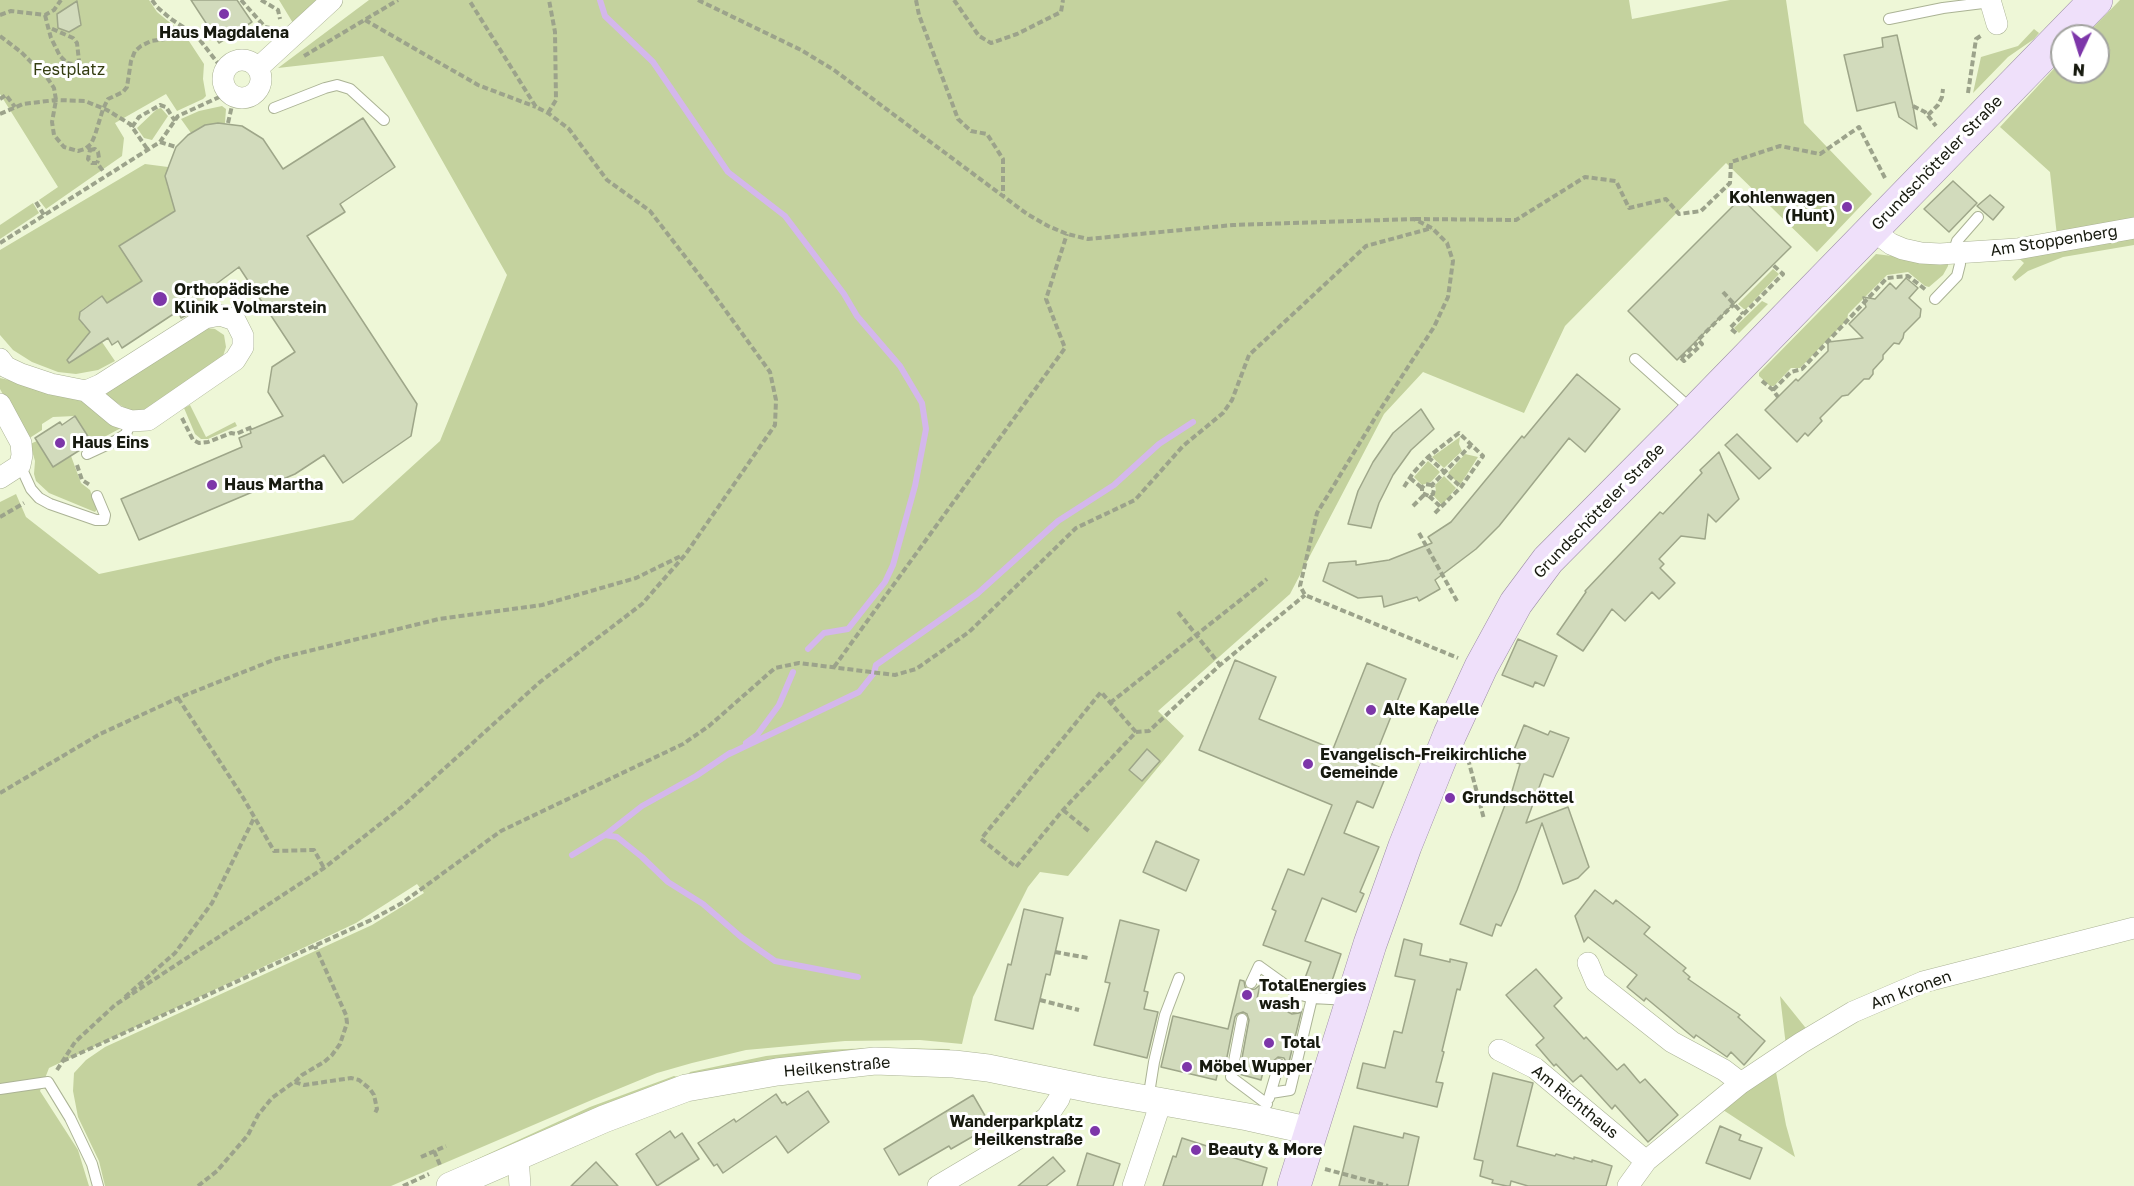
<!DOCTYPE html>
<meta charset="utf-8">
<style>
body{margin:0}
#map{position:relative;width:2134px;height:1186px;overflow:hidden;background:#eef7d7;font-family:"Golos Text",sans-serif}
canvas{display:block}
.north{position:absolute;left:2050px;top:24px;width:60px;height:60px;box-sizing:border-box;background:#fff;border:2px solid #a2a39f;border-radius:50%;rotate:184deg;font-size:16px;font-weight:700;line-height:24px;text-align:center;color:#171a0f}
.north::after{content:'';display:block;margin:auto;width:21px;height:27px;background:#7d36a9;clip-path:polygon(50% 0,100% 100%,50% 72%,0 100%)}
</style>
<div id="map">
<canvas width="2134" height="1186"></canvas>
<div class="north">N</div>
</div>
<script>
const context = document.querySelector('canvas').getContext('2d');
context.lineJoin = 'round';
function paint(path, color) { context.fillStyle = color; context.fill(path, 'evenodd'); }
const toPath = rows => new Path2D(rows.map(r => 'M' + r).join(''));
function stroke(path, color, width, dash) { context.strokeStyle = color; context.lineWidth = width; context.lineCap = dash ? 'butt' : 'round'; context.setLineDash(dash || []); context.stroke(path); }
function drawText(font, color, halo, rows, align = 'center') {
  context.font = font + ' "Golos Text",sans-serif'; context.lineWidth = 6; context.setLineDash([]); context.textBaseline = 'middle'; context.strokeStyle = halo; context.fillStyle = color; for (const [text, x, y, turn = 0] of rows) {
    context.save(); context.translate(x, y); context.rotate((+turn || 0) * Math.PI / 180); context.textAlign = isNaN(turn) ? turn : align; if (halo) context.strokeText(text, 0, 0); context.fillText(text, 0, 0); context.restore();
  }
}
paint(toPath([
 [0,0,149,0,157,12,185,35,204,64,203,79,206,96,203,99,177,111,166,94,115,123,124,138,122,156,46,209,39,200,58,187,0,94],
 [279,0,320,0,293,23],
 [369,0,1629,0,1632,19,1730,0,1786,0,1804,123,1872,194,1817,252,1726,163,1565,326,1524,413,1423,372,1384,414,1290,594,1158,711,1184,736,1068,876,1040,872,1028,887,973,997,962,1044,920,1040,845,1041,746,1050,692,1063,657,1073,594,1099,391,1186,105,1186,99,1161,78,1117,73,1091,74,1073,86,1060,105,1047,372,925,424,893,417,884,356,923,49,1068,40,1091,78,1150,89,1186,0,1186,0,502,16,494,26,517,99,574,353,520,440,441,507,275,383,56,278,68],
 [2120,0,2134,0,2134,224,2057,236,2050,172,2000,127,2062,60,2062,72,2098,72,2098,36,2085,36],
 [2034,29,2039,33,2034,39,2008,57,1973,93,1981,57,2018,46],
 [222,106,226,109,225,123,205,125,191,133,181,119,199,111],
 [161,108,168,116,152,140,144,138,137,128,157,109],
 [145,164,168,167,167,185,176,210,119,246,154,273,107,303,102,296,83,309,79,315,84,326,93,328,87,350,102,342,115,361,98,370,76,374,58,372,32,362,13,350,0,335,0,250],
 [33,203,39,213,0,239,0,225],
 [2134,233,2134,245,2063,257,2028,271,2015,281,2012,277,2024,263,2013,253],
 [1876,254,1948,263,1948,266,1943,275,1929,287,1925,286,1908,272,1887,275,1848,314,1847,320,1800,368,1791,368,1774,386,1770,386,1759,376,1759,373],
 [1773,269,1779,274,1746,309,1744,309,1738,304],
 [1762,301,1768,304,1739,333,1734,328],
 [207,328,215,329,224,335,226,347,223,356,147,409,136,411,128,410,105,395,106,389],
 [0,378,83,397,121,428,80,450,77,446,89,438,75,416,53,417,42,424,42,430,28,439,0,389],
 [190,405,206,437,235,422,237,426,208,439,201,439,195,434,184,408],
 [1460,437,1459,444,1462,451,1444,468,1432,457],
 [37,441,53,467,71,456,81,483,90,490,97,509,95,512,49,493,36,481,34,474,35,461,30,444],
 [1465,454,1478,457,1460,485,1448,473],
 [1428,461,1440,472,1431,482,1422,485,1414,477],
 [1444,476,1456,488,1442,505,1433,495,1436,491,1435,485],
 [1780,996,1809,1032,1786,1046],
 [872,1048,950,1049,947,1055,688,1075,690,1072,766,1056,822,1050],
 [1775,1067,1786,1125,1795,1157,1717,1106],
 [674,1076,678,1077,468,1169,466,1164,590,1107]
]), '#c4d29e');
stroke(toPath([
 [600,0,605,16,653,62,728,172,785,216,844,294,857,316,900,366,922,403,926,429,915,486,893,565,885,582,848,629,824,633,808,649],
 [746,743,757,735,779,705,793,672],
 [727,755,859,692,874,673,876,665,977,594,1058,521,1114,485,1159,444,1193,422],
 [605,835,617,837,642,857,668,882,703,904,741,937,775,961,858,977],
 [572,855,605,835,642,806,696,776,730,753]
]), '#d4b7ec', 6);
const building = toPath([
 [191,0,237,0,252,22,219,43,191,0],
 [77,1,81,25,69,32,58,28,57,14,77,1],
 [1897,35,1913,106,1917,129,1899,117,1895,102,1857,111,1844,55,1883,47,1882,38,1897,35],
 [363,118,395,167,340,204,345,212,307,236,417,404,411,436,343,483,324,455,295,474,139,540,121,499,242,447,239,438,251,433,250,430,283,416,268,392,272,367,295,352,239,267,204,293,209,302,206,305,181,318,178,311,122,348,118,341,112,345,108,338,69,363,67,360,90,332,79,319,80,312,102,296,107,303,142,281,119,246,175,211,165,176,176,147,188,135,205,125,218,123,242,126,263,139,283,169,363,118],
 [1953,181,1977,203,1949,232,1924,209,1953,181],
 [1990,195,2004,207,1993,220,1977,206,1990,195],
 [1741,198,1791,247,1677,360,1628,311,1741,198],
 [1906,278,1918,288,1909,298,1921,309,1920,317,1904,333,1903,338,1899,344,1894,343,1883,355,1883,359,1873,370,1873,374,1869,379,1864,379,1848,395,1842,396,1820,418,1822,421,1808,436,1805,433,1797,442,1765,410,1796,379,1798,381,1828,351,1828,342,1863,338,1849,324,1866,307,1863,297,1875,299,1890,283,1896,289,1906,278],
 [1577,374,1620,409,1585,452,1569,438,1499,526,1476,549,1435,580,1440,589,1419,601,1417,597,1384,607,1382,596,1358,598,1323,581,1329,563,1356,561,1356,565,1389,560,1432,543,1428,537,1451,522,1522,436,1524,438,1577,374],
 [1421,409,1434,429,1411,450,1393,475,1379,503,1371,528,1348,524,1358,491,1373,462,1393,433,1421,409],
 [75,416,89,438,77,446,80,450,53,467,35,438,60,422,62,425,75,416],
 [1737,434,1771,468,1759,479,1725,445,1737,434],
 [1719,452,1739,499,1716,522,1708,514,1705,539,1681,536,1659,559,1664,564,1660,568,1675,583,1659,599,1652,592,1625,621,1612,609,1583,651,1557,634,1586,592,1585,591,1660,512,1663,514,1702,473,1700,470,1719,452],
 [1518,639,1557,656,1544,686,1535,682,1533,687,1502,675,1518,639],
 [1235,660,1276,677,1259,719,1333,749,1367,663,1406,679,1372,764,1388,771,1373,808,1357,801,1344,833,1379,847,1360,892,1364,894,1356,912,1322,898,1305,941,1341,954,1330,987,1305,978,1311,962,1263,945,1276,911,1272,909,1288,869,1304,875,1332,805,1199,750,1235,660],
 [1524,725,1548,735,1550,731,1569,738,1553,777,1544,774,1526,823,1568,807,1589,867,1578,878,1563,884,1542,823,1517,890,1501,926,1496,924,1492,936,1460,924,1508,797,1510,798,1520,764,1510,760,1524,725],
 [1147,749,1160,761,1142,781,1129,770,1147,749],
 [1156,841,1199,860,1186,891,1143,872,1156,841],
 [1595,890,1613,904,1616,900,1650,927,1644,934,1686,968,1683,971,1690,977,1688,979,1740,1015,1738,1017,1765,1041,1744,1065,1731,1052,1727,1057,1696,1035,1694,1038,1646,998,1644,1001,1627,987,1637,975,1588,937,1584,942,1575,916,1595,890],
 [1024,909,1063,918,1050,975,1046,974,1033,1029,995,1020,1008,964,1011,965,1024,909],
 [1120,920,1159,930,1144,991,1148,992,1144,1009,1158,1012,1147,1058,1094,1045,1110,983,1105,982,1120,920],
 [1404,939,1422,944,1420,955,1450,962,1450,959,1467,963,1460,990,1457,989,1442,1051,1444,1052,1436,1082,1443,1083,1437,1107,1357,1088,1363,1063,1385,1068,1394,1031,1402,1033,1415,980,1395,976,1404,939],
 [1536,969,1562,998,1554,1006,1584,1039,1586,1037,1617,1070,1624,1064,1640,1083,1645,1079,1678,1115,1648,1142,1615,1105,1612,1109,1581,1075,1573,1082,1556,1064,1554,1066,1536,1045,1544,1038,1506,995,1536,969],
 [1240,980,1244,981,1245,987,1248,990,1255,989,1260,985,1257,999,1287,1005,1288,1012,1292,1014,1299,1013,1302,1009,1288,1066,1284,1058,1278,1057,1272,1062,1266,1061,1261,1080,1239,1074,1249,1020,1247,1014,1243,1012,1237,1014,1235,1017,1224,1072,1218,1071,1216,1080,1161,1067,1173,1016,1228,1029,1240,980],
 [1493,1073,1533,1083,1517,1146,1555,1156,1556,1154,1574,1159,1574,1157,1592,1162,1592,1160,1612,1166,1606,1186,1528,1186,1511,1181,1510,1186,1507,1186,1492,1183,1493,1180,1480,1176,1483,1161,1474,1159,1493,1073],
 [808,1091,829,1122,788,1153,776,1136,723,1173,717,1164,714,1166,698,1143,734,1119,736,1122,776,1094,782,1103,785,1102,787,1105,808,1091],
 [973,1095,991,1126,951,1149,949,1146,899,1175,884,1149,973,1095],
 [1354,1126,1403,1138,1404,1133,1419,1137,1408,1186,1339,1186,1354,1126],
 [1720,1126,1741,1135,1739,1140,1762,1148,1750,1179,1706,1163,1720,1126],
 [670,1131,675,1138,682,1133,699,1159,657,1186,636,1154,670,1131],
 [1182,1138,1216,1149,1215,1152,1267,1168,1262,1186,1163,1186,1173,1156,1176,1157,1182,1138],
 [1087,1153,1120,1164,1113,1186,1077,1186,1087,1153],
 [1053,1157,1065,1171,1046,1186,1018,1186,1053,1157],
 [596,1162,618,1186,571,1186,596,1162]
]);
paint(building, '#d2dbbc');
stroke(building, '#9ea689', 1.5);
const service = toPath([
 [1889,19,1943,8,1991,2],
 [274,108,325,88,337,85,350,89,384,120],
 [1953,254,1957,241,1978,217],
 [1935,299,1957,276,1960,264,1959,253],
 [1635,359,1691,409],
 [87,454,115,441,126,434,131,421],
 [20,465,31,489,39,498,50,504,96,520,104,520,105,515,97,496],
 [1251,983,1259,966,1298,994],
 [1294,1007,1298,994,1312,998,1349,1000],
 [1242,1019,1231,1077,1267,1104],
 [0,1089,48,1082,70,1118,92,1164,98,1186],
 [1271,1093,1290,1090,1312,998],
 [1269,1098,1279,1064],
 [1148,1100,1154,1062,1165,1015,1179,978]
]);
const minor = toPath([
 [1990,0,1997,24],
 '223 79a19 19 0 1 1 38 0a19 19 0 1 1-38 0Z',
 [258,68,332,0],
 [1872,230,1891,244,1903,249,1921,253,1940,254,2017,249,2134,228],
 [0,359,6,367,21,374,51,384,86,391,116,416,131,421,148,420,235,360,243,347,243,336,235,320,220,315,205,318,100,385,86,391],
 [0,404,21,443,22,455,20,465,0,478],
 [1588,963,1596,982,1672,1042,1724,1070,1741,1083],
 [1499,1050,1535,1068,1646,1161],
 [518,1156,520,1186],
 [938,1186,1029,1132,1047,1117,1059,1099,1064,1084],
 [1133,1186,1161,1102],
 [1628,1186,1646,1161,1741,1083,1801,1043,1853,1012,1923,982,2134,928]
]);
const tertiary = toPath([
 [450,1186,604,1119,686,1088,777,1072,875,1061,954,1064,988,1068,1096,1090,1248,1117,1311,1131]
]);
const primary = toPath([
 [1294,1186,1370,944,1405,846,1450,734,1481,667,1516,603,1548,560,1683,424,2096,0]
]);
stroke(service, '#abb395', 12);
stroke(minor, '#abb395', 22);
stroke(tertiary, '#abb395', 28);
stroke(primary, '#9c8ea6', 34);
stroke(toPath([
 [152,0,157,7,171,19,196,35,224,71],
 [241,0,265,27,270,28],
 [261,0,278,10,280,19],
 [698,0,801,50,834,70,1027,214,1048,226,1067,234,1088,239,1233,225,1414,219,1432,228,1447,243,1453,261,1448,297,1434,327,1378,413,1317,513,1300,586,1305,595,1458,658],
 [916,0,919,15,958,119,971,131,987,134,1003,159,1003,195],
 [954,0,979,36,991,43,1017,34,1061,12,1063,0],
 [0,15,11,11,45,15,54,10,61,0],
 [45,15,48,27,51,38,60,56,67,63,72,64,79,61,77,43,73,38,48,27],
 [365,20,478,85,536,107],
 [0,36,21,52,48,79,54,88,56,100,52,122,54,135,64,147,78,151,85,149,91,144,95,135,103,109,108,99,123,92,127,87,131,61,135,51,141,46,151,41,196,35],
 [304,56,398,0],
 [1968,93,1976,39,1982,35],
 [0,99,6,95,15,107],
 [1913,106,1925,112,1936,126],
 [548,113,556,100,555,32,549,0],
 [0,114,23,104,56,100,85,101,107,110,130,124,148,150],
 [1928,115,1938,105,1942,97,1943,89],
 [228,123,234,97],
 [132,127,139,117,160,105,166,107,175,121],
 [160,142,176,147],
 [88,147,90,150,88,159,92,163,97,163,103,171],
 [90,150,95,149,98,152,99,158,97,163],
 [36,202,44,215],
 [1415,219,1516,220,1585,177,1616,181,1629,208,1666,199,1679,214,1701,211,1730,183,1731,162,1780,146,1820,154,1859,127,1886,180],
 [0,243,160,142,178,116,228,93],
 [1723,292,1743,314],
 [1736,333,1730,328,1783,274,1773,265],
 [1681,358,1684,361,1702,344,1698,340,1734,304],
 [1681,358,1696,344,1694,343],
 [1762,381,1773,390,1778,397],
 [1773,390,1791,372,1802,369,1887,278,1908,276,1926,290],
 [182,418,193,440,199,443,208,442,231,433,236,434,252,427,253,429],
 [1428,457,1461,487],
 [77,465,82,480,90,485],
 [1410,478,1422,488],
 [1432,485,1425,484,1422,488,1422,493,1429,496,1433,494,1434,489,1432,485,1471,445],
 [1404,487,1413,473,1428,457,1459,433,1483,456,1461,487,1434,514],
 [1429,496,1442,508],
 [1413,506,1424,495],
 [0,517,24,503],
 [1419,533,1457,601],
 [1178,612,1220,665],
 [834,667,1065,348,1046,299,1067,234],
 [178,698,241,794,274,851,314,850,324,868],
 [1110,703,1267,579],
 [1136,732,1101,692,981,839,1016,867,1063,810,1136,732,1149,731,1220,665,1305,595],
 [1468,759,1484,819],
 [0,793,100,734,178,698,276,659,439,619,542,605,636,578,681,556],
 [1063,810,1090,832],
 [1055,952,1088,958],
 [125,997,175,953,212,903,254,818],
 [1040,1000,1079,1010],
 [63,1061,371,920,402,903,501,831,683,744,709,726,775,668,799,663,895,675,916,669,969,632,1076,528,1135,500,1183,446,1223,413,1232,400,1249,355,1366,246,1432,228],
 [57,1070,75,1042,115,1005,324,868,403,806,540,682,642,604,685,555,775,425,776,400,770,372,710,289,650,211,607,180,569,129,548,113,536,107,469,0],
 [295,1082,302,1075,324,1062,332,1055,340,1044,347,1023,346,1015,315,946],
 [434,1151,440,1165],
 [421,1157,446,1146],
 [1325,1169,1388,1186],
 [198,1186,217,1171,248,1135,258,1115,272,1098,294,1082,304,1085,351,1078,359,1080,370,1089,374,1095,377,1109,374,1115],
 [403,1186,429,1174]
]), '#9ca38b', 4, [6, 3]);
stroke(service, '#fff', 10);
stroke(minor, '#fff', 21);
stroke(tertiary, '#fff', 27);
stroke(primary, '#efe0fa', 33);
for (const [x, y, r, color] of [
 [224,14,6,"#7d36a9"],
 [1847,207,6,"#7d36a9"],
 [160,299,8,"#7d36a9"],
 [60,443,6,"#7d36a9"],
 [212,485,6,"#7d36a9"],
 [1371,710,6,"#7d36a9"],
 [1308,764,6,"#7d36a9"],
 [1450,798,6,"#7d36a9"],
 [1247,995,6,"#7d36a9"],
 [1269,1043,6,"#7d36a9"],
 [1187,1067,6,"#7d36a9"],
 [1095,1131,6,"#7d36a9"],
 [1196,1150,6,"#7d36a9"]
]) { const dot = new Path2D(); dot.arc(x, y, r, 0, 2 * Math.PI); context.fillStyle = color; context.fill(dot); stroke(dot, '#fff', 2); }
drawText('bold 16px', '#171a0f', '#fff', [
 ["Haus Magdalena",224,33,"center"],
 ["Kohlenwagen",1835,198,"right"],
 ["(Hunt)",1835,216,"right"],
 ["Orthopädische",174,290],
 ["Klinik - Volmarstein",174,308],
 ["Haus Eins",72,443],
 ["Haus Martha",224,485],
 ["Alte Kapelle",1383,710],
 ["Evangelisch-Freikirchliche",1320,755],
 ["Gemeinde",1320,773],
 ["Grundschöttel",1462,798],
 ["TotalEnergies",1259,986],
 ["wash",1259,1004],
 ["Total",1281,1043],
 ["Möbel Wupper",1199,1067],
 ["Wanderparkplatz",1083,1122,"right"],
 ["Heilkenstraße",1083,1140,"right"],
 ["Beauty & More",1208,1150]
], 'left');
drawText('16px', '#343d11', '#fff', [
 ["Festplatz",69,70]
]);
drawText('16px', '#171a0f', '#fff', [
 ["Grundschötteler Straße",1937,163,-46],
 ["Am Stoppenberg",2054,241,-9],
 ["Grundschötteler Straße",1599,511,-46],
 ["Am Kronen",1911,990,-20],
 ["Heilkenstraße",837,1067,-5],
 ["Am Richthaus",1575,1102,39]
]);
</script>
